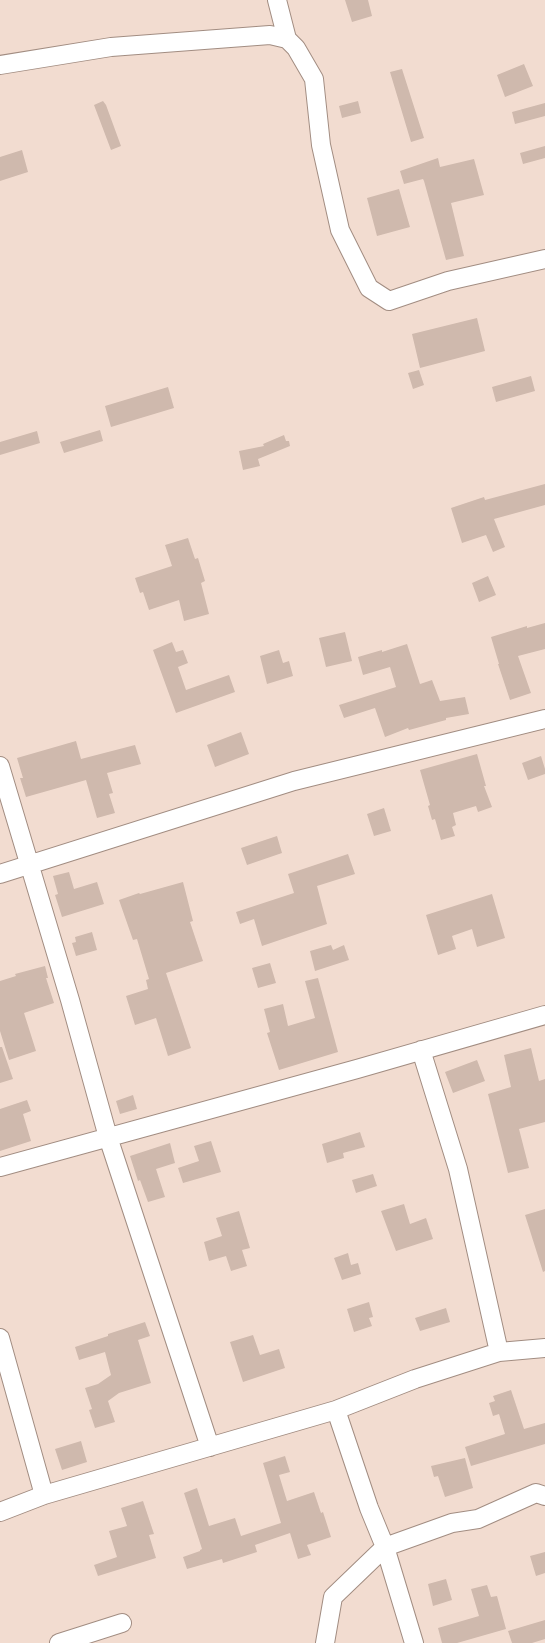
<!DOCTYPE html>
<style>
body{margin:0}
canvas{display:block;background:#f2dcd0}
</style>
<canvas width="545" height="1643"></canvas>
<script>
const context = document.querySelector('canvas').getContext('2d');
context.lineJoin = 'round';
function paint(path, color) { context.fillStyle = color; context.fill(path, 'evenodd'); }
const toPath = rows => new Path2D(rows.map(r => 'M' + r).join(''));
function stroke(path, color, width, dash) { context.strokeStyle = color; context.lineWidth = width; context.lineCap = dash ? 'butt' : 'round'; context.setLineDash(dash || []); context.stroke(path); }
paint(toPath([
 [345,0,368,0,372,16,352,22],
 [524,64,533,86,505,97,497,75],
 [402,69,424,138,411,142,390,72],
 [103,101,106,105,121,146,111,150,94,105],
 [358,101,361,113,342,118,339,106],
 [545,103,545,116,515,124,512,112],
 [545,146,545,158,523,164,520,153],
 [22,150,28,172,0,181,0,157],
 [438,158,440,167,474,159,484,195,451,203,464,256,446,260,424,181,423,179,404,184,400,171],
 [399,189,410,227,377,236,367,198],
 [477,318,485,351,420,368,412,334],
 [419,370,424,385,413,389,408,373],
 [531,376,535,391,496,402,492,387],
 [168,387,174,408,111,427,105,406],
 [100,430,103,441,64,453,60,442],
 [37,431,40,443,0,455,0,442],
 [284,435,286,441,289,441,290,446,258,459,260,466,243,470,239,451,264,446,263,444],
 [545,484,545,505,494,519,505,547,493,552,486,535,462,543,451,508,484,497,485,500],
 [188,538,195,559,198,558,205,581,201,583,209,614,184,621,179,600,149,610,143,592,140,593,135,578,172,566,165,545],
 [488,576,496,595,479,602,472,583],
 [545,623,545,649,518,656,531,693,510,700,498,664,499,664,491,637,527,626,527,628],
 [345,632,352,661,326,667,319,638],
 [172,642,176,652,183,650,188,663,178,667,186,690,229,675,235,692,176,713,153,650],
 [407,644,420,684,432,680,440,701,465,697,469,714,446,718,446,720,409,730,408,728,385,737,375,708,344,718,339,705,396,687,390,667,363,675,358,657,382,650,382,652],
 [279,650,283,663,289,661,293,676,267,684,260,656],
 [241,732,249,754,215,767,207,745],
 [76,741,81,759,135,745,141,764,107,773,113,793,109,794,115,813,97,818,86,780,26,797,20,778,23,778,17,758],
 [477,754,486,786,484,786,492,807,478,812,476,806,453,813,456,825,452,827,455,836,441,840,435,819,432,820,428,806,430,805,420,770],
 [541,756,545,769,545,774,528,780,522,763],
 [384,808,391,831,374,836,367,814],
 [277,836,282,853,247,865,241,848],
 [348,854,355,874,317,886,327,924,262,946,254,919,240,924,236,912,294,893,288,874],
 [69,872,74,889,97,882,104,904,62,917,55,895,58,894,53,876],
 [183,882,193,921,190,922,203,961,166,973,191,1048,168,1056,156,1018,135,1025,126,996,148,989,146,980,149,979,137,939,133,940,119,900,139,893,140,894],
 [492,894,505,938,477,947,472,929,452,936,456,949,438,955,426,915],
 [92,932,97,950,76,956,72,943,76,942,75,937],
 [331,945,333,950,344,945,349,960,315,971,310,951],
 [270,963,276,983,258,988,252,968],
 [45,966,48,978,46,978,54,1003,24,1013,36,1051,9,1060,0,1031,0,981,16,976,15,974],
 [318,978,338,1052,279,1070,267,1033,270,1032,264,1009,283,1004,288,1026,315,1018,305,981],
 [0,1047,2,1047,13,1079,0,1083],
 [531,1048,539,1081,545,1079,545,1122,519,1129,529,1168,508,1173,488,1094,511,1087,504,1055],
 [477,1060,485,1081,453,1093,445,1072],
 [133,1095,137,1109,120,1114,116,1101],
 [27,1100,31,1111,23,1114,31,1141,0,1151,0,1109],
 [360,1132,365,1147,343,1153,344,1158,327,1163,322,1144],
 [211,1141,221,1172,183,1183,178,1168,199,1161,194,1146],
 [170,1143,175,1163,156,1169,165,1197,148,1202,140,1180,138,1181,130,1156],
 [373,1174,377,1186,356,1193,352,1180],
 [404,1204,410,1224,426,1218,433,1239,396,1251,381,1211],
 [545,1209,545,1271,543,1272,525,1215],
 [239,1211,250,1248,242,1250,247,1266,231,1271,226,1256,209,1261,204,1242,222,1236,216,1218],
 [348,1253,351,1265,358,1263,361,1274,342,1280,334,1258],
 [369,1302,373,1317,369,1318,372,1326,354,1332,347,1309],
 [446,1308,450,1322,420,1331,415,1318],
 [145,1322,150,1336,138,1340,151,1383,119,1393,108,1401,115,1422,95,1428,89,1410,92,1409,85,1388,98,1384,111,1375,105,1352,79,1360,75,1347,108,1336,108,1334],
 [253,1335,260,1355,279,1349,285,1368,243,1382,230,1342],
 [511,1390,524,1429,545,1423,545,1444,471,1466,465,1447,505,1434,499,1414,493,1416,489,1403,495,1401,493,1396],
 [81,1441,87,1462,62,1470,55,1449],
 [285,1456,290,1472,279,1475,287,1501,314,1492,321,1513,323,1512,331,1537,307,1545,311,1555,298,1559,290,1533,255,1545,257,1552,223,1563,222,1559,187,1569,183,1557,200,1551,200,1550,202,1549,184,1493,197,1488,209,1526,235,1518,241,1536,281,1523,263,1463],
 [465,1458,473,1488,445,1497,438,1476,434,1477,431,1466],
 [143,1501,154,1534,149,1535,156,1558,98,1576,94,1565,117,1557,109,1531,127,1526,121,1508],
 [545,1552,545,1573,536,1576,530,1556],
 [446,1579,452,1600,433,1606,428,1584],
 [487,1585,491,1597,497,1596,506,1629,457,1643,442,1643,438,1628,479,1616,471,1589],
 [545,1620,545,1639,532,1643,512,1643,508,1631]
]), '#cfb9ad');
const minor = toPath([
 [277,0,287,39],
 [0,65,111,47,270,35,287,39,296,48,314,79,321,145,340,230,369,288,389,301,448,281,545,259],
 [0,766,70,1000,108,1137,210,1447],
 [0,874,294,781,545,719],
 [421,1050,458,1169,499,1352],
 [0,1167,357,1069,545,1015],
 [0,1338,44,1495],
 [336,1410,369,1508,385,1547,452,1523,478,1519,536,1493,545,1496],
 [0,1512,44,1495,336,1410,415,1379,499,1352,545,1348],
 [59,1643,122,1623],
 [325,1643,333,1597,385,1547,414,1643]
]);
stroke(minor, '#a28d82', 20);
stroke(minor, '#fff', 18);
</script>
